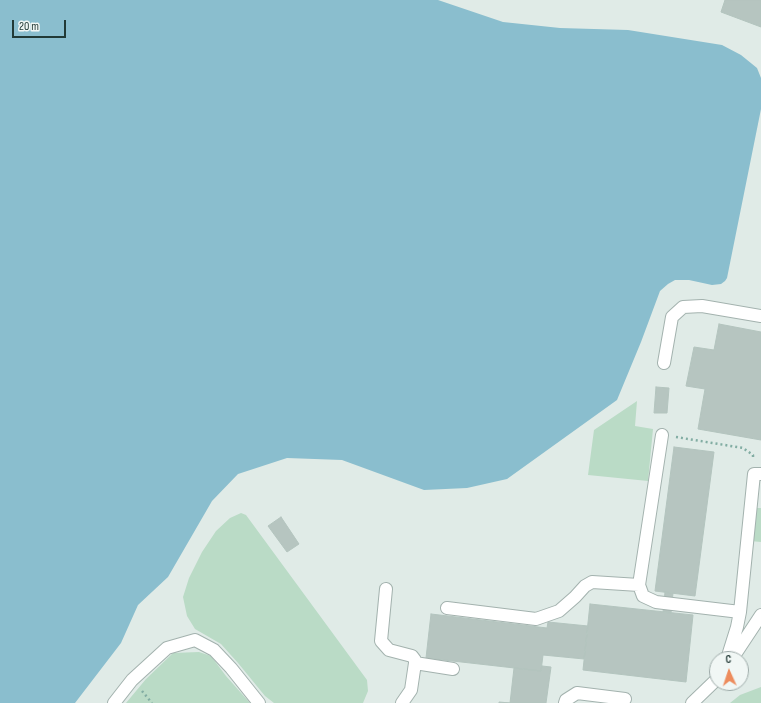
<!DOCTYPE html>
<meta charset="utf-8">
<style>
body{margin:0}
#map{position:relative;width:761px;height:703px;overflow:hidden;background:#e0ebe7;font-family:"Sofia Sans Condensed",sans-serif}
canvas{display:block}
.north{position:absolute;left:709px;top:651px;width:40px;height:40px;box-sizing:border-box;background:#f1f7f5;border:1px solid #9eaba9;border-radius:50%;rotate:357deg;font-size:11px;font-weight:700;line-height:16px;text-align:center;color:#223a36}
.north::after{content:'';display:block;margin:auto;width:14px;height:18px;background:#ed8c5d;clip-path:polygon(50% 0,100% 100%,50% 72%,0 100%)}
.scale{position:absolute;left:12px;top:20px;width:54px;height:18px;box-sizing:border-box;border:2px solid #223a36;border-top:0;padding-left:5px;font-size:12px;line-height:14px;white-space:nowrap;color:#223a36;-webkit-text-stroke:3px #f1f7f5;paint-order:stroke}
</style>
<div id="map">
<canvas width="761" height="703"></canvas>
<div class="north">С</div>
<div class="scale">20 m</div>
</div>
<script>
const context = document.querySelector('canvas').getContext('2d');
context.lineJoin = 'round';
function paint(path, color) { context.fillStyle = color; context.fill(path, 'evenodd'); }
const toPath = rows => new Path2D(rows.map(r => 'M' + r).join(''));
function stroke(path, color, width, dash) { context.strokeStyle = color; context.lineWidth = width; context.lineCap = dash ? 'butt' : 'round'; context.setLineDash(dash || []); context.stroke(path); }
paint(toPath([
 [637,401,635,426,653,429,648,481,588,475,594,430],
 [755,508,761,508,761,542,750,541],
 [241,513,246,515,367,680,368,691,363,703,274,703,265,696,238,663,221,644,195,629,187,616,183,597,189,578,202,552,216,531,230,518],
 [199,652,211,656,226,676,250,703,126,703,146,679,173,653],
 [761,687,761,703,730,703,740,695]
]), '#badbc6');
paint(toPath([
 [0,0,438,0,503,22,560,28,628,30,722,45,741,55,757,68,761,78,761,109,727,278,725,281,721,284,712,285,689,280,675,280,668,284,660,291,641,342,617,400,507,479,467,488,424,490,342,460,287,458,238,474,212,501,168,577,138,605,121,643,75,703,0,703]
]), '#8abece');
const building = toPath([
 [725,0,761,0,761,27,721,12,725,0],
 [719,324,761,332,761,440,698,429,705,389,686,386,694,347,714,350,719,324],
 [656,387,669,388,667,413,654,413,656,387],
 [674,447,714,452,695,596,655,591,674,447],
 [281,517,299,544,287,552,268,526,281,517],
 [665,592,673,593,671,613,663,612,665,592],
 [590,604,693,615,686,682,583,670,590,604],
 [431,614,547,628,548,622,588,626,584,659,543,655,541,671,426,658,431,614],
 [542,666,551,667,546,703,499,703,499,702,510,703,514,668,541,671,542,666]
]);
paint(building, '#b6c5c0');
stroke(building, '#b3c4be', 1);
const minor = toPath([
 [664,363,672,317,683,307,702,306,761,316],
 [662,435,639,585,643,596,656,602,740,612],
 [386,589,381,641,389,650,412,656,415,660,415,663],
 [447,608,536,619,559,611,575,597,585,586,592,582,639,585],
 [727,659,737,627,740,612,754,474,761,474],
 [732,659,761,615],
 [114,703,132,680,167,648,195,640,214,650,231,668,259,703],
 [402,703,411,690,415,663,453,669],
 [565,703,566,700,577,693,625,699],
 [692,703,717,679]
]);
stroke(minor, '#a3b2ae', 14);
stroke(toPath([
 [676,437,743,448,753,455,753,460],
 [142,691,152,703]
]), '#82ada3', 2.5, [2, 3]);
stroke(minor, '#fff', 12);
</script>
